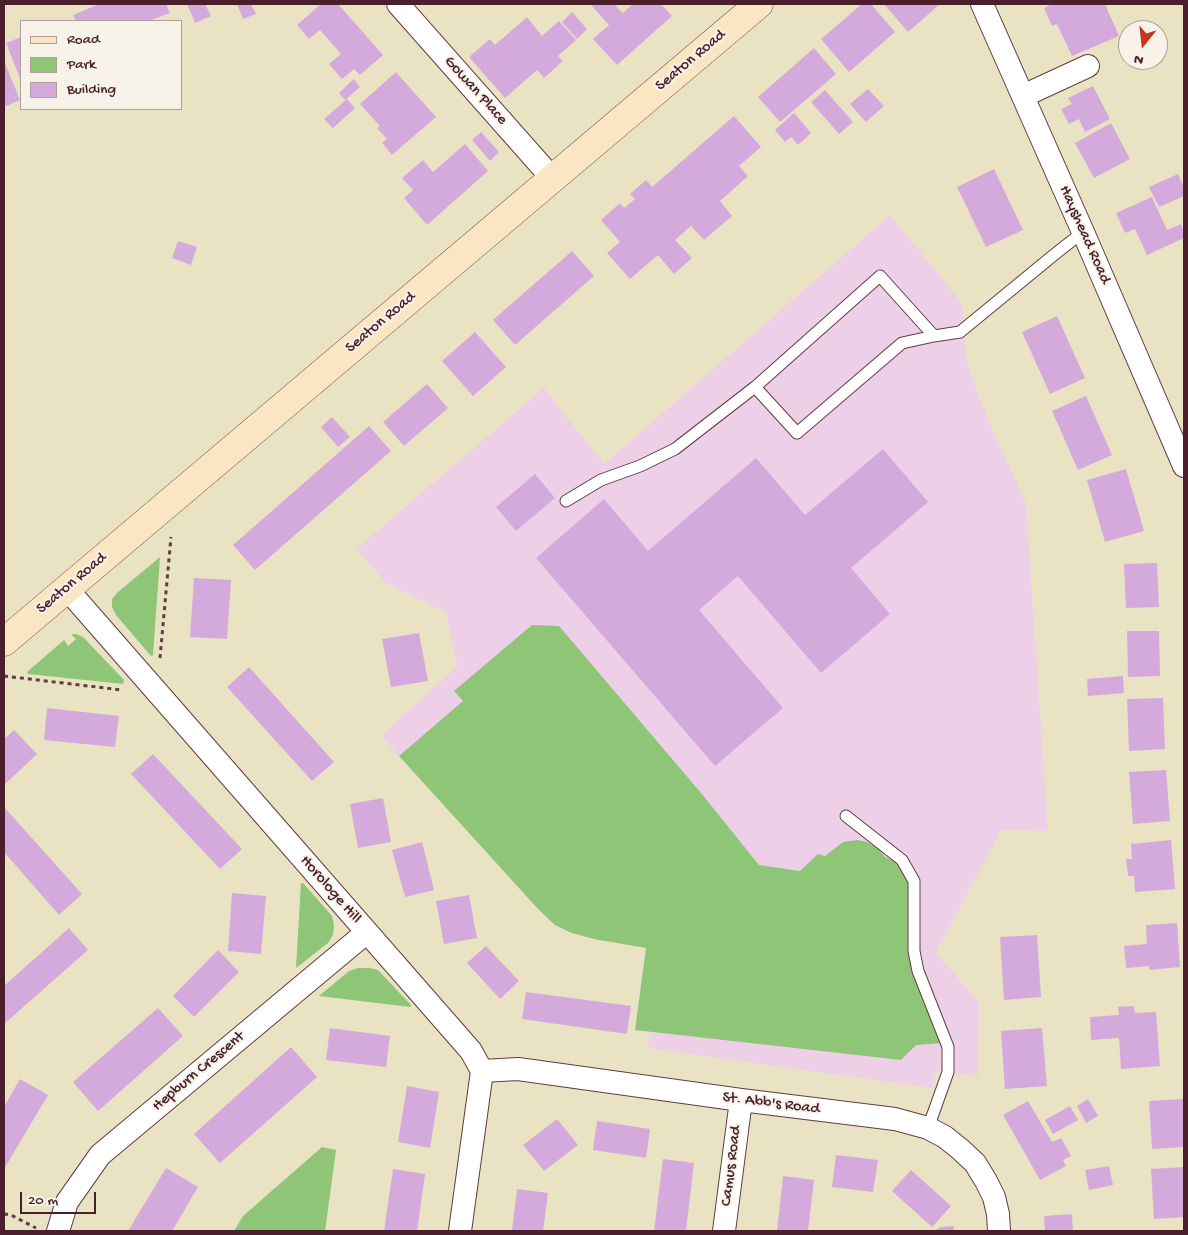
<!DOCTYPE html>
<style>
body{margin:0}
#map{position:relative;width:1188px;height:1235px;overflow:hidden;background:#e9e3c3;font-family:"Gochi Hand",sans-serif}
canvas{display:block}
.frame{position:absolute;inset:0;border:5px solid #4a1f2b;pointer-events:none}
.legend{position:absolute;left:20px;top:20px;width:162px;height:90px;box-sizing:border-box;background:#f7f3e8;border:1px solid #b29e9c;margin:0;padding:6px 9px;list-style:none;font-size:15px;color:#4a1f2b}
.legend li{display:flex;align-items:center;gap:10px;height:25px}
.legend b{width:25px;border:1px solid #b29e9c}
.north{position:absolute;left:1118px;top:20px;width:50px;height:50px;box-sizing:border-box;background:#f7f3e8;border:1px solid #b29e9c;border-radius:50%;rotate:196deg;font-size:14px;font-weight:700;line-height:20px;text-align:center;color:#4a1f2b}
.north::after{content:'';display:block;margin:auto;width:18px;height:22px;background:#c8321e;clip-path:polygon(50% 0,100% 100%,50% 72%,0 100%)}
.scale{position:absolute;left:20px;top:1192px;width:76px;height:22px;box-sizing:border-box;border:2px solid #4a1f2b;border-top:0;padding-left:6px;font-size:15px;line-height:18px;white-space:nowrap;color:#4a1f2b;-webkit-text-stroke:4px #f7f3e8;paint-order:stroke}
</style>
<div id="map">
<canvas width="1188" height="1235"></canvas>
<div class="frame"></div>
<ul class="legend">
<li><b style="height:6px;background:#fbe6c4"></b>Road</li>
<li><b style="height:14px;background:#8fc577"></b>Park</li>
<li><b style="height:14px;background:#d4aadc"></b>Building</li>
</ul>
<div class="north">N</div>
<div class="scale">20 m</div>
</div>
<script>
const context = document.querySelector('canvas').getContext('2d');
context.lineJoin = 'round';
function paint(path, color) { context.fillStyle = color; context.fill(path, 'evenodd'); }
const toPath = rows => new Path2D(rows.map(r => 'M' + r).join(''));
function stroke(path, color, width, dash) { context.strokeStyle = color; context.lineWidth = width; context.lineCap = dash ? 'butt' : 'round'; context.setLineDash(dash || []); context.stroke(path); }
function drawText(font, color, halo, rows, align = 'center') {
  context.font = font + ' "Gochi Hand",sans-serif'; context.lineWidth = 4; context.setLineDash([]); context.textBaseline = 'middle'; context.strokeStyle = halo; context.fillStyle = color; for (const [text, x, y, turn = 0] of rows) {
    context.save(); context.translate(x, y); context.rotate((+turn || 0) * Math.PI / 180); context.textAlign = isNaN(turn) ? turn : align; if (halo) context.strokeText(text, 0, 0); context.fillText(text, 0, 0); context.restore();
  }
}
paint(toPath([
 [890,215,962,303,966,360,981,403,1026,503,1048,831,1001,830,936,953,979,1002,978,1076,937,1071,931,1088,648,1048,649,1032,635,1030,646,948,594,939,572,933,555,925,539,910,381,736,457,666,446,612,387,584,356,549,544,388,604,464]
]), '#edd0e8');
paint(toPath([
 [160,557,153,655,151,656,116,615,112,607,112,599,117,593],
 [532,625,559,626,701,793,759,865,800,871,818,854,825,856,843,842,858,840,867,842,879,849,885,857,899,863,911,879,909,938,943,1043,916,1045,901,1060,635,1030,646,948,594,939,572,933,555,925,539,910,399,756,463,701,454,691],
 [71,634,76,634,83,637,124,680,123,684,28,674,27,672,64,640,68,646,76,639],
 [301,883,303,883,332,916,334,925,333,935,328,943,296,968],
 [358,968,370,968,378,970,411,1005,410,1007,319,996,349,971],
 [322,1147,336,1150,325,1231,234,1231,243,1216]
]), '#8fc577');
paint(toPath([
 [99,4,166,4,170,13,149,21,76,21,73,15],
 [187,4,205,4,211,16,195,23],
 [237,4,251,4,256,14,243,19],
 [321,4,338,4,383,55,360,75,354,69,342,79,329,64,341,54,320,30,309,39,297,25],
 [590,4,614,4,623,13,633,4,661,4,672,16,617,65,593,39,609,25],
 [862,4,871,4,895,32,849,72,821,39],
 [884,4,940,4,908,32],
 [1048,4,1105,4,1119,36,1072,56,1057,24,1052,26,1044,8,1049,6],
 [572,12,587,29,577,39,562,22],
 [527,17,542,36,559,21,576,40,558,56,563,61,544,78,537,70,505,98,469,57,490,39,495,45],
 [21,37,21,81,6,43],
 [814,48,836,74,780,122,758,97],
 [5,63,20,100,4,107,4,64],
 [396,72,436,117,392,155,382,143,387,139,377,128,380,126,360,104],
 [354,79,360,87,345,100,339,93],
 [1093,86,1110,119,1085,132,1079,119,1069,124,1061,109,1072,104,1068,98],
 [868,89,884,106,866,122,850,104],
 [825,90,853,122,839,134,811,102],
 [347,99,355,108,333,128,324,119],
 [794,113,811,133,798,145,791,137,785,142,775,130],
 [734,116,761,147,739,166,748,176,720,201,732,216,704,240,691,226,675,240,692,258,674,274,658,255,630,279,607,253,620,242,601,220,620,203,624,208,635,199,630,194,646,180,652,187],
 [1111,123,1130,159,1094,178,1075,143],
 [481,132,499,152,490,161,472,140],
 [465,144,488,171,427,225,404,198,413,190,402,178,423,160,433,172],
 [994,169,1023,230,986,247,957,187],
 [1178,174,1184,188,1184,196,1159,207,1149,187],
 [1152,197,1167,230,1181,224,1184,232,1184,238,1147,255,1135,229,1125,233,1116,213],
 [178,241,197,247,191,265,172,258],
 [572,251,594,276,515,345,493,320],
 [1057,316,1085,378,1050,394,1022,332],
 [475,332,506,367,473,396,442,361],
 [427,384,448,408,404,446,383,422],
 [1086,396,1112,455,1078,470,1052,411],
 [332,417,350,437,338,447,321,427],
 [369,426,391,451,255,570,233,545],
 [883,449,928,502,851,568,890,614,821,673,738,576,699,610,783,708,715,766,536,558,604,499,648,551,756,458,805,515],
 [1126,469,1144,531,1105,542,1087,480],
 [535,474,555,498,516,531,496,507],
 [1157,563,1159,607,1126,608,1124,564],
 [194,578,231,580,227,639,190,637],
 [1127,631,1159,631,1160,676,1128,677],
 [419,633,428,681,391,687,382,639],
 [249,667,334,762,312,781,227,687],
 [1123,676,1124,693,1088,696,1087,679],
 [1163,698,1165,749,1129,751,1127,699],
 [47,708,119,716,115,747,44,740],
 [14,730,37,754,4,785,4,739],
 [153,754,242,849,220,869,131,774],
 [1166,770,1170,821,1133,824,1129,772],
 [383,798,391,842,358,848,350,804],
 [4,807,82,894,59,915,4,852],
 [1171,840,1175,889,1135,892,1134,876,1128,876,1126,859,1132,859,1131,844],
 [422,842,434,890,405,897,392,850],
 [232,893,266,896,261,954,228,951],
 [469,895,477,938,444,944,436,901],
 [1177,923,1180,967,1149,970,1149,966,1126,968,1124,946,1147,944,1146,925],
 [69,928,88,950,4,1024,4,986],
 [1037,935,1041,997,1004,1000,1000,937],
 [486,946,519,981,500,999,467,963],
 [218,950,239,972,194,1017,173,996],
 [526,992,631,1006,627,1034,522,1019],
 [1134,1006,1135,1013,1156,1012,1160,1066,1121,1069,1119,1038,1091,1040,1090,1017,1119,1015,1118,1007],
 [158,1008,183,1036,98,1111,73,1082],
 [330,1028,390,1036,386,1067,326,1060],
 [1042,1028,1047,1086,1005,1089,1001,1031],
 [291,1047,317,1077,220,1163,194,1134],
 [20,1079,48,1095,4,1169,4,1107],
 [407,1086,439,1092,430,1148,398,1142],
 [1088,1099,1098,1116,1086,1123,1077,1106],
 [1184,1099,1184,1147,1152,1149,1149,1101],
 [1028,1101,1052,1142,1061,1138,1071,1156,1063,1160,1066,1166,1040,1180,1003,1115],
 [1070,1106,1078,1120,1053,1134,1045,1120],
 [557,1119,578,1145,544,1171,523,1145],
 [597,1121,650,1129,646,1158,593,1150],
 [836,1155,878,1160,873,1192,832,1187],
 [663,1159,694,1163,686,1231,654,1231],
 [1109,1166,1113,1185,1089,1190,1085,1170],
 [1184,1167,1184,1217,1154,1219,1151,1169],
 [166,1168,198,1187,172,1231,128,1231],
 [393,1169,425,1174,417,1231,384,1231],
 [911,1170,951,1206,932,1227,892,1191],
 [783,1176,814,1180,808,1231,777,1231],
 [517,1189,548,1193,543,1231,512,1231],
 [1072,1214,1073,1231,1045,1231,1044,1216],
 [954,1226,954,1231,934,1231,941,1227]
]), '#d4aadc');
const lane = toPath([
 [934,336,880,276,755,387,797,433,902,343,934,336,960,332,1055,254,1083,232],
 [566,501,601,480,640,466,675,449,755,387],
 [846,816,902,860,914,881,914,951,918,971,948,1047,948,1072,928,1128]
]);
const street = toPath([
 [398,4,552,178],
 [982,4,1083,232,1184,466],
 [1023,96,1088,66],
 [67,589,471,1051,482,1071,460,1231],
 [482,1071,518,1069,741,1100,895,1119,928,1128,945,1137,960,1149,975,1163,986,1181,994,1197,998,1214,999,1231],
 [58,1231,67,1202,100,1155,367,932],
 [724,1231,741,1100]
]);
const secondary = toPath([
 [4,642,759,4]
]);
stroke(lane, '#623c42', 13);
stroke(street, '#623c42', 24);
stroke(secondary, '#623c42', 29);
stroke(toPath([
 [160,658,171,537],
 [4,676,122,690],
 [4,1214,11,1215,36,1228]
]), '#623c42', 3, [4, 4]);
stroke(lane, '#fff', 11);
stroke(street, '#fff', 22);
stroke(secondary, '#fbe6c4', 28);
drawText('16px', '#4a1f2b', '#f7f3e8', [
 ["Seaton Road",691,61,-40],
 ["Gowan Place",475,91,48],
 ["Hayshead Road",1084,235,66],
 ["Seaton Road",381,323,-40],
 ["Seaton Road",72,584,-40],
 ["Horologe Hill",330,890,49],
 ["Hepburn Crescent",199,1072,-40],
 ["St. Abb's Road",771,1104,7],
 ["Camus Road",732,1166,-83]
]);
</script>
